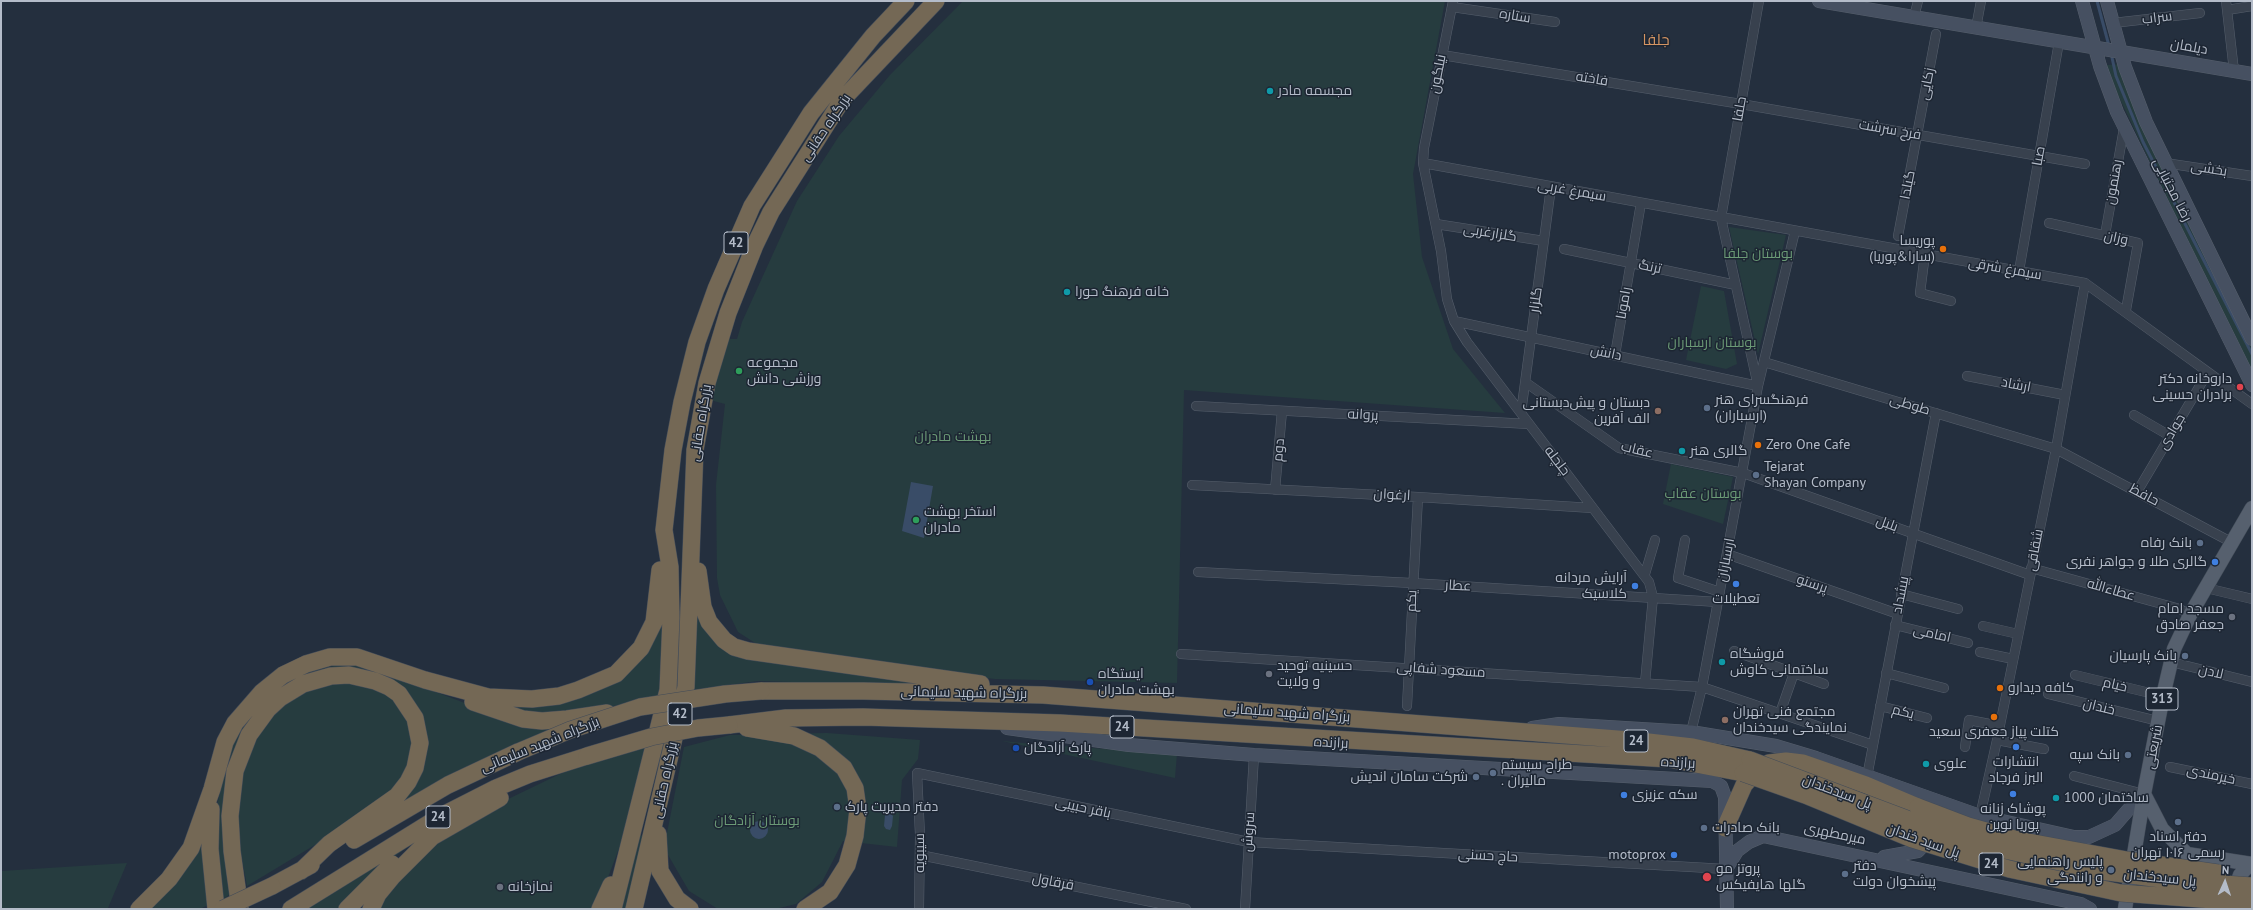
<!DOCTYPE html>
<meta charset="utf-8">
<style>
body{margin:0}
#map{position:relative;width:2253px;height:910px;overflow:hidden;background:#242f3e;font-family:"PT Sans",sans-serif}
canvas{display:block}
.frame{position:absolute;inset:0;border:2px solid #b4bcc9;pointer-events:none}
.north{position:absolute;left:2205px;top:862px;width:40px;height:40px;-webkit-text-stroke:3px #1d2633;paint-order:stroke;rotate:3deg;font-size:11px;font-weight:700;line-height:16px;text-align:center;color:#b4bcc9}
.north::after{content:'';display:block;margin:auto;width:14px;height:18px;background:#b4bcc9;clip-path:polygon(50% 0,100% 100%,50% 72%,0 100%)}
</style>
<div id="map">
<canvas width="2253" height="910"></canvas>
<div class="frame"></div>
<div class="north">N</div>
</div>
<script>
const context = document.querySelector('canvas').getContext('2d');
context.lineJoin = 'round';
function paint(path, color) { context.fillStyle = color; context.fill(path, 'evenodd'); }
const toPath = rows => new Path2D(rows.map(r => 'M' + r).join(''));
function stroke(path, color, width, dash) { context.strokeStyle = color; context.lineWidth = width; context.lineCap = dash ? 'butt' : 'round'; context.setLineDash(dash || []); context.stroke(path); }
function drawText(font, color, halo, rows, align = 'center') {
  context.font = font + ' "PT Sans",Cairo,sans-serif'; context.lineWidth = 3; context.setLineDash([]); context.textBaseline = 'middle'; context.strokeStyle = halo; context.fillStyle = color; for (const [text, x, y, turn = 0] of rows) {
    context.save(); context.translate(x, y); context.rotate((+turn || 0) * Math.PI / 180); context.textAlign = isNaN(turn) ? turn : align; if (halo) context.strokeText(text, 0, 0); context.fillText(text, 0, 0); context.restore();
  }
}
paint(toPath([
 [963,1,1445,1,1413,174,1422,257,1453,349,1505,413,1184,390,1177,683,995,679,921,671,766,650,738,632,720,595,717,578,716,485,725,404,710,400,729,339,737,339,742,322,797,201,839,136,890,75],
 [2119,64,2229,304,2252,347,2252,375,2117,93,2107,65],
 [1729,227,1786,235,1758,354],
 [1701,286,1724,291,1737,364,1726,369,1686,360],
 [1671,464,1733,477,1723,524,1663,504],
 [666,582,660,696,559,718,538,718,496,701,619,676],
 [696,583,716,639,991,688,758,681,691,690],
 [347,664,370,667,499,716,571,721,339,842,420,764,399,690,310,678,241,743,231,894,223,899,219,873,217,805,230,752,243,722,284,683,315,669],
 [337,679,389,691,411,719,412,768,371,811,247,886,239,844,236,816,240,764,281,701],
 [827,733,920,740,918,759,902,780,897,847,843,841,822,882,796,904,775,909,718,909,689,891,664,848,684,747,730,735],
 [1002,741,1055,746,1055,750,1062,752,1063,746,1177,754,1175,778],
 [650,745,626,830,596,909,376,909,422,852,504,801,562,773,603,758],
 [206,817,212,903,200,909,143,909],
 [635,833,646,837,629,909,617,909],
 [424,835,394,857,343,909,304,909],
 [127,863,108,908,1,909,1,871]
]), '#263c3f');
paint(toPath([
 [911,482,933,486,924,538,902,531],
 [889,812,893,816,892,826,890,830,886,829,884,826,885,815],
 '750 830a9 9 0 1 1 18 0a9 9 0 1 1-18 0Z'
]), '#394c67');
stroke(toPath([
 [2097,1,2109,46],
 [2111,53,2116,76,2143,142,2252,354]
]), '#394c67', 3);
const street = toPath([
 [1453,1,1424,148,1423,163,1441,251,1447,299,1454,321,1467,342,1649,582,1653,597,1645,683],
 [2226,1,2234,71],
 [1452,7,1555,22],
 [2227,10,2252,6],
 [1914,17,1918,1],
 [2113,23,2200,13],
 [1976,28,1981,1],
 [1442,55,1741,104,2085,164],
 [1423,163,2085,283,2252,404],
 [2165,163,2252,176],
 [2049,223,2138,243,2126,310],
 [1436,224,1544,241],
 [2105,235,2124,128],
 [1898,236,1936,34],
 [1564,249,1736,285],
 [1925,254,1920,293,1951,301],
 [2019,271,2059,42],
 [1454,321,1758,386,1795,231],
 [1615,355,1641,203],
 [1764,362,2056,449,2231,542],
 [1967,376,2065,395],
 [1525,382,1619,448,1743,473,2030,575],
 [1196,406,1529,424],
 [1521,413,1551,187],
 [2134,415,2170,436],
 [1192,485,1418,497,1592,508],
 [1275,490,1282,411],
 [2137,492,2208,372],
 [1685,540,1678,578,1720,592],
 [1727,554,1898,614],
 [2031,568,2180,609,2190,615],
 [1198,572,1412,583,1718,602],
 [1645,574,1655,540],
 [2206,588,2252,599],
 [1901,594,1958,609],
 [1895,625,1968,643],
 [1983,626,2018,634],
 [1734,651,1824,684],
 [1980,652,2013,659],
 [1181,654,1702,687,1873,745],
 [2171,662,2252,682],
 [1886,673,1944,688],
 [2075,675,2154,694],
 [2048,694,2150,719],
 [1407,706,1418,497],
 [1880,706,1927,718],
 [1780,713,1794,673],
 [1691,732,1702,687,1758,386,1721,218,1759,1],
 [1997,740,2044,749],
 [1965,747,1969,720,2000,726],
 [2170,767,2252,784],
 [2074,776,2144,794],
 [1867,777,1936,413],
 [1980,816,1997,740,2056,449,2085,283],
 [920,855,1186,909],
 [919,909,920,835,917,773,1249,842,1726,869],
 [1245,909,1254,755]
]);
const secondary = toPath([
 [1819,1,2252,74],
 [2082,1,2100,66,2117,112,2252,385],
 [2107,1,2125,67,2146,122,2252,339],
 [1007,728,1129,745,1254,755,1712,781,1721,786,1725,797,1727,909],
 [1532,728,1559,724,1691,732,1776,746,1816,758,1980,816,2074,837,2089,837,2115,825,2135,802,2144,794],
 [1884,857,1918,851,1931,837],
 [1726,869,1737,851,1749,842,1763,836,2081,904,2090,909]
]);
const primary = toPath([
 [2144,794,2162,829,2187,854,2252,864],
 [2235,895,2235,889,2240,875,2250,864],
 [2125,909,2144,794,2163,696,2174,649,2190,615,2252,508]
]);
const highway = toPath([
 [698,571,703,607,709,622,724,640,734,647,748,651,981,684],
 [761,691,863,691,1043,695,1631,740,1693,747,1750,760],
 [473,702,523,719,542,721,567,719,607,713],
 [729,725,786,718,863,717,1060,723,1669,759,1743,773],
 [747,728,794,736,820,748,844,768,855,788,858,809,855,836,847,865,830,892,805,909],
 [211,809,210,849,216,909],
 [1725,828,1744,785,1756,772,1769,763,1786,761,1803,763,1866,785,1918,807],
 [658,834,660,871,677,899,690,909],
 [354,840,448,785,518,752],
 [272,886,311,865],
 [139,909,169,879,191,848,212,789,225,742,235,723,262,692,283,675,306,664,330,657,357,657,425,680,488,697,532,699,559,696,578,690,616,674,641,648,654,622,660,570],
 [240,909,232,851,230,816,235,771,249,735,268,709,280,698,303,684,331,676,349,675,375,681,389,687,399,694,415,718,420,743,415,768,408,782,397,796,329,844,301,871],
 [291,909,441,816,496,788,530,774,587,756],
 [347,909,392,864],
 [371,909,378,894,392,877,432,837,500,798],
 [600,909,611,885],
 [613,909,668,690,671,618,670,567,664,530,673,450,682,402,697,342,716,289,752,206,811,113,873,36,906,1],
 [634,909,686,687,695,450,707,383,728,313,755,245,771,212,842,100,936,1]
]);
stroke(street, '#565f6c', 10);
stroke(secondary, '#565f6c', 14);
stroke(primary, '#414a57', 15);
stroke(highway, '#434c59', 18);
stroke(street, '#38414e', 9);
stroke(secondary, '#465061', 13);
stroke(primary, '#56606e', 14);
stroke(highway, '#746855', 17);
const highwayBridge = toPath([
 [518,752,570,730,640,707,725,694,761,691],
 [587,756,651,737,698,728,729,725],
 [1750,760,1968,842,2101,871,2168,880,2252,886],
 [1743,773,1805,795,1912,839,2009,869,2121,893,2252,903],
 [1918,807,1968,826,2018,840,2127,860,2218,873],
 [223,909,272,886]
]);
stroke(highwayBridge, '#434c59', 18, []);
stroke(highwayBridge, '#746855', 17);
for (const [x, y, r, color] of [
 [1270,91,4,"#0f9aa8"],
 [1943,249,4,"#e8710a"],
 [1067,292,4,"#0f9aa8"],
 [739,371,4,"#2e9e5b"],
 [2240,387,4,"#e0444e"],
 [1707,408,4,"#5c6f8a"],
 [1658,411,4,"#8d6e63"],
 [1758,445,4,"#e8710a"],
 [1682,451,4,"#0f9aa8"],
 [1756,475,4,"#5c6f8a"],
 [916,520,4,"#2e9e5b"],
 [2200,543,4,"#5c6f8a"],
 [2215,562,4,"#3f7fe0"],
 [1736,584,4,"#3f7fe0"],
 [1635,586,4,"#3f7fe0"],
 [2232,617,4,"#6b7280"],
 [2185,656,4,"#5c6f8a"],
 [1722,662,4,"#0f9aa8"],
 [1269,674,4,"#6b7280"],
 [1090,682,4,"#1a4fb4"],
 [2000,688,4,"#e8710a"],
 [1994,717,4,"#e8710a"],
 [1725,720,4,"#8d6e63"],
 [2016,747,4,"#3f7fe0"],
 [1016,748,4,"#1a4fb4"],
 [2128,755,4,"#5c6f8a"],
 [1926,764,4,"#0f9aa8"],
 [1493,773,4,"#5c6f8a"],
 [1476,777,4,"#5c6f8a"],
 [2013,794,4,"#3f7fe0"],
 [1624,795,4,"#3f7fe0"],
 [2056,798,4,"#0f9aa8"],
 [837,807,4,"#5c6f8a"],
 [2178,822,4,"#5c6f8a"],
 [1704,828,4,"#5c6f8a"],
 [1674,855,4,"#3f7fe0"],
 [2111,870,4,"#5c6f8a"],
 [1845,874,4,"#5c6f8a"],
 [1707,877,5,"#e0444e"],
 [500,887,4,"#6b7280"]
]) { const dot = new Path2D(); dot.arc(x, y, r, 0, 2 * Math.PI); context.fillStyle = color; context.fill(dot); stroke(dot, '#1d2633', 1.5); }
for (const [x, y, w] of [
 [736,243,24],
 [2162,699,32],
 [680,714,24],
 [1122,727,24],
 [1636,741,24],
 [438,817,24],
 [1991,864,24]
]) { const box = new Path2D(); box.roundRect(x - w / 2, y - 11, w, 22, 3); context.fillStyle = '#1d2633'; context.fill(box); stroke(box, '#b4bcc9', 1); }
drawText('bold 13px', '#b4bcc9', null, [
 ["42",736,243],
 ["313",2162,699],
 ["42",680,714],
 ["24",1122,727],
 ["24",1636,741],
 ["24",438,817],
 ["24",1991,864]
]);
drawText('14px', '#b4bcc9', '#1d2633', [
 ["ستاره",1515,16,9],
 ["سراب",2157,18,-7],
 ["دیلمان",2189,47,10],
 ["نیلگون",1438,74,-79],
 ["فاخته",1592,79,9],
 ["زکایی",1927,84,-79],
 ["جلفا",1740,109,-80],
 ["بزرگراه حقانی",826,128,-56],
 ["فرخ سرشت",1890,130,10],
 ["صبا",2039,156,-80],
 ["بخشی",2209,169,9],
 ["رهنمون",2114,182,-80],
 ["گیلدا",1908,185,-79],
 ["رضا مجتبایی",2172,190,63],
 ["سیمرغ غربی",1572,191,10],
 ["گلزارغربی",1490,233,9],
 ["وزان",2116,238,12],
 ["ترنگ",1650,267,12],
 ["سیمرغ شرقی",2005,269,10],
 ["گلزار",1536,300,-82],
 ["رامونا",1624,303,-80],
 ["دانش",1606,353,12],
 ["ارشاد",2016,385,11],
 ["طوطی",1910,405,17],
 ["پروانه",1363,415,3],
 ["بزرگراه حقانی",701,423,-81],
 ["جوادی",2172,432,-59],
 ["دوم",1279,450,-85],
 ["عقاب",1637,450,14],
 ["چلچله",1557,461,53],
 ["ارغوان",1392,495,3],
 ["حافظ",2144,495,28],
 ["بلبل",1887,524,20],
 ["شقاقی",2035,550,-79],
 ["ارسباران",1726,560,-79],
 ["پرستو",1812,584,19],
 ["عطار",1458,586,3],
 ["عطاءالله",2111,590,16],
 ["پیشداد",1901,595,-79],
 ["یکم",1412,601,-89],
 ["امامی",1932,634,13],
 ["مسعود شفاپی",1441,670,4],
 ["لادن",2211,672,13],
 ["خیام",2115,685,13],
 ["بزرگراه شهید سلیمانی",964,693,1],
 ["خندان",2099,707,14],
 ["یکم",1903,712,14],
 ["بزرگراه شهید سلیمانی",1287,713,4],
 ["برازنده",1331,743,3],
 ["بزرگراه شهید سلیمانی",540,745,-22],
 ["شریعتی",2154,747,-79],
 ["برازنده",1678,763,3],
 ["خیرمندی",2211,775,12],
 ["بزرگراه حقانی",665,780,-78],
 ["پل سیدخندان",1837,792,21],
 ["باقر حبیبی",1083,808,12],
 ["سروش",1249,832,-86],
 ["میرمطهری",1835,834,12],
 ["پل سید خندان",1923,841,20],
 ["سیبویه",920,853,-90],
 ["حاج حسنی",1488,856,3],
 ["پل سیدخندان",2160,878,6],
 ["قرقاول",1053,882,11]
]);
drawText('14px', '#b4bcc9', '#1d2633', [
 ["مجسمه مادر",1278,91],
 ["پوریسا",1935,241,"right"],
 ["(سارا&پوریا)",1935,257,"right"],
 ["خانه فرهنگ حورا",1075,292],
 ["مجموعه",747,363],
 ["ورزشی دانش",747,379],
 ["داروخانه دکتر",2232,379,"right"],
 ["برادران حسینی",2232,395,"right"],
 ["فرهنگسرای هنر",1715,400],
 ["(ارسباران)",1715,416],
 ["دبستان و پیش‌دبستانی",1650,403,"right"],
 ["الف آفرین",1650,419,"right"],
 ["Zero One Cafe",1766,445],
 ["گالری هنر",1690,451],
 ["Tejarat",1764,467],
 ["Shayan Company",1764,483],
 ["استخر بهشت",924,512],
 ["مادران",924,528],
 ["بانک رفاه",2192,543,"right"],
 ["گالری طلا و جواهر نفری",2207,562,"right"],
 ["آرایش مردانه",1627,578,"right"],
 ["کلاسیک",1627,594,"right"],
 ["تعطیلات",1736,599,"center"],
 ["مسجد امام",2224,609,"right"],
 ["جعفر صادق",2224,625,"right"],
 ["فروشگاه",1730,654],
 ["ساختمانی کاوش",1730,670],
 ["بانک پارسیان",2177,656,"right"],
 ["حسینیه توحید",1277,666],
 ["و ولایت",1277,682],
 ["ایستگاه",1098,674],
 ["بهشت مادران",1098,690],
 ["کافه دیدارو",2008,688],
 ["مجتمع فنی تهران",1733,712],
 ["نمایندگی سیدخندان",1733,728],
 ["کتلت پیاز جعفری سعید",1994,732,"center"],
 ["پارک آزادگان",1024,748],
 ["بانک سپه",2120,755,"right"],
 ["انتشارات",2016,762,"center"],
 ["البرز فرجاد",2016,778,"center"],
 ["علوی",1934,764],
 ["طراح سیستم",1501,765],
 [". مالیران",1501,781],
 ["شرکت سامان اندیش",1468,777,"right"],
 ["سکه عزیزی",1632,795],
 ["ساختمان 1000",2064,798],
 ["دفتر مدیریت پارک",845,807],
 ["پوشاک زنانه",2013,809,"center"],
 ["پوریا نوین",2013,825,"center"],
 ["بانک صادرات",1712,828],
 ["دفتر اسناد",2178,837,"center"],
 ["رسمی ۱۰۱۶ تهران",2178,853,"center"],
 ["motoprox",1666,855,"right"],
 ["پلیس راهنمایی",2103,862,"right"],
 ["و رانندگی",2103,878,"right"],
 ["دفتر",1853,866],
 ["پیشخوان دولت",1853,882],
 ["پروتز مو",1716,869],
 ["گلها هایفیکس",1716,885],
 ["نمازخانه",508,887]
], 'left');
drawText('14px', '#6b9a76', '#1d2633', [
 ["بوستان جلفا",1758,254],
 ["بوستان ارسباران",1712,343],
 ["بهشت مادران",953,437],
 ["بوستان عقاب",1703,494],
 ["بوستان آزادگان",757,821]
]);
drawText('15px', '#d59563', '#1d2633', [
 ["جلفا",1656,41]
]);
</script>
